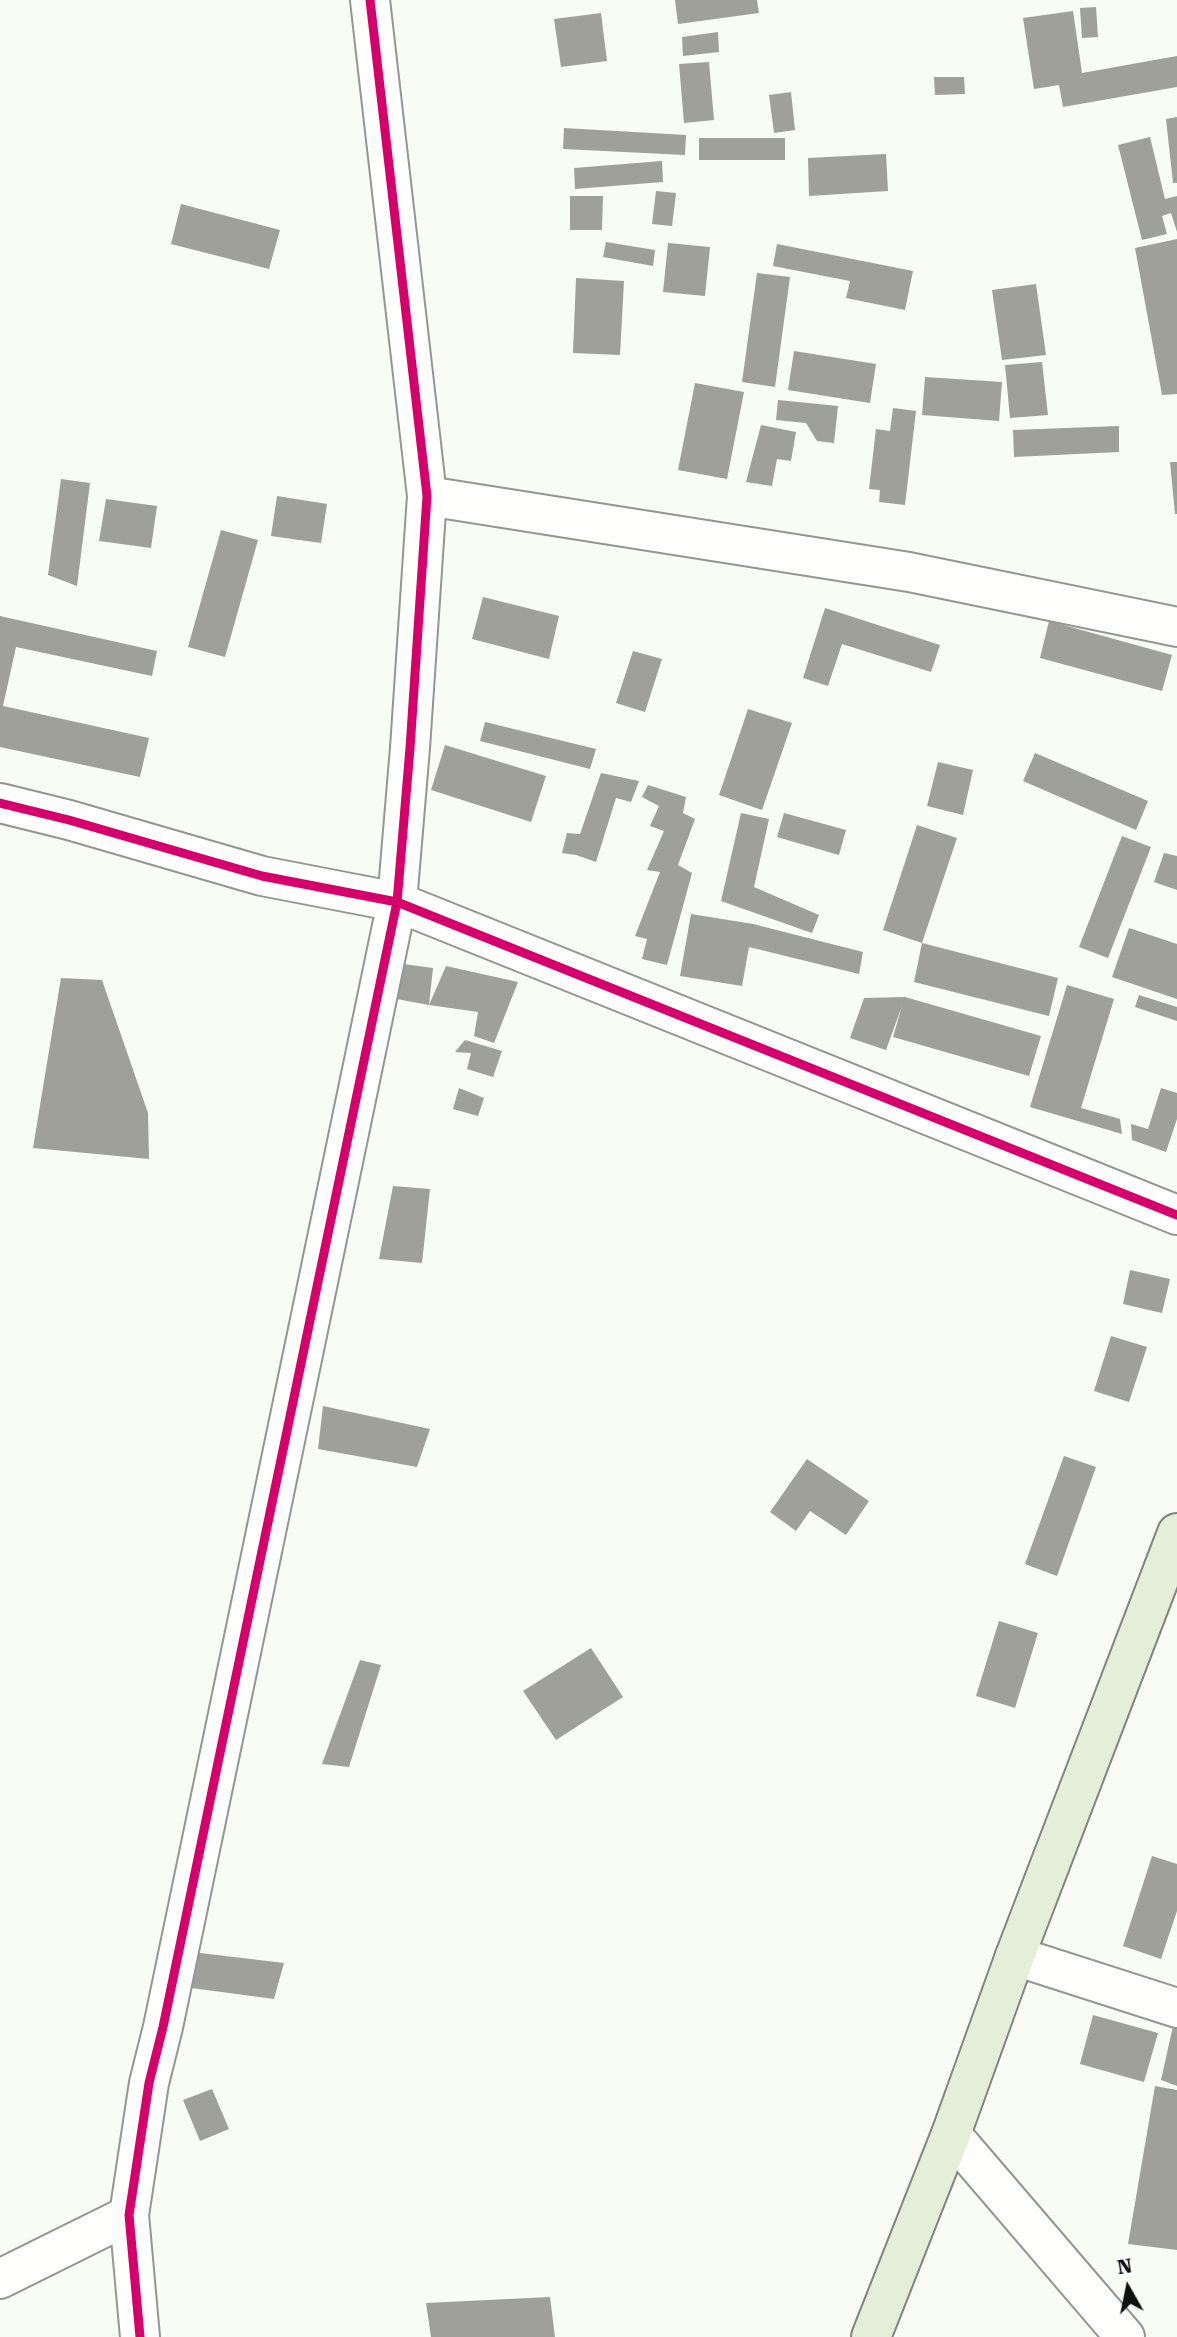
<!DOCTYPE html>
<style>
body{margin:0}
#map{position:relative;width:1177px;height:2337px;overflow:hidden;background:#f8fcf4;font-family:"Roboto Serif",serif}
canvas{display:block}
.north{position:absolute;left:1093px;top:2253px;width:70px;height:70px;-webkit-text-stroke:5px #fff;paint-order:stroke;rotate:351deg;font-size:19px;font-weight:700;line-height:28px;text-align:center;color:#0f0f0f}
.north::after{content:'';display:block;margin:auto;width:24px;height:32px;background:#0f0f0f;clip-path:polygon(50% 0,100% 100%,50% 72%,0 100%)}
</style>
<div id="map">
<canvas width="1177" height="2337"></canvas>
<div class="north">N</div>
</div>
<script>
const context = document.querySelector('canvas').getContext('2d');
context.lineJoin = 'round';
function paint(path, color) { context.fillStyle = color; context.fill(path, 'evenodd'); }
const toPath = rows => new Path2D(rows.map(r => 'M' + r).join(''));
function stroke(path, color, width, dash) { context.strokeStyle = color; context.lineWidth = width; context.lineCap = dash ? 'butt' : 'round'; context.setLineDash(dash || []); context.stroke(path); }
paint(toPath([
 [675,0,757,0,759,13,678,24],
 [1096,7,1098,37,1082,38,1080,8],
 [1073,11,1082,73,1177,56,1177,87,1063,107,1059,85,1034,89,1023,18],
 [601,13,607,61,561,67,554,19],
 [718,32,719,52,683,56,682,37],
 [709,62,714,120,684,123,679,64],
 [934,77,964,77,965,94,935,95],
 [791,92,795,130,774,133,769,95],
 [1177,117,1177,183,1173,183,1166,119],
 [564,128,686,135,685,155,563,149],
 [1150,137,1165,199,1177,196,1177,232,1171,213,1162,216,1167,234,1142,240,1118,145],
 [699,138,785,138,785,160,699,160],
 [886,154,888,191,809,196,808,158],
 [662,161,663,182,575,189,574,168],
 [656,191,676,193,672,226,652,224],
 [570,196,603,196,602,230,570,230],
 [181,204,280,230,269,269,171,244],
 [1177,239,1177,394,1162,395,1135,248],
 [606,242,655,250,653,266,603,257],
 [668,243,710,247,705,296,663,292],
 [777,244,913,271,905,310,846,298,850,281,773,266],
 [757,273,790,277,775,387,742,382],
 [576,278,624,281,620,355,573,353],
 [1036,284,1046,355,1002,360,992,290],
 [794,351,876,364,870,403,788,390],
 [1042,362,1048,415,1010,418,1005,365],
 [925,377,1002,382,999,421,922,415],
 [695,383,744,392,727,479,678,470],
 [778,400,838,406,834,443,817,441,806,423,776,420],
 [893,408,916,411,905,505,879,502,880,490,869,489,876,429,890,431],
 [761,425,796,432,791,461,777,459,772,486,746,482],
 [1119,426,1119,452,1014,457,1013,430],
 [1170,462,1177,462,1177,514,1175,514],
 [61,479,90,483,77,586,48,575],
 [277,496,327,504,321,543,271,536],
 [106,499,157,506,151,548,99,541],
 [221,530,258,540,225,657,188,647],
 [483,597,559,616,549,659,472,639],
 [825,608,940,645,931,672,842,644,828,686,803,678],
 [0,616,157,651,152,676,16,647,3,706,149,738,140,777,0,747],
 [1049,621,1172,655,1162,691,1040,658],
 [633,651,662,659,645,712,616,703],
 [748,709,792,723,762,810,719,795],
 [485,722,596,749,590,769,480,741],
 [445,745,546,776,531,822,431,790],
 [1035,753,1148,801,1136,830,1023,781],
 [938,762,973,770,963,815,927,806],
 [601,773,639,781,631,802,616,798,596,862,576,855,562,853,567,833,580,834],
 [648,785,686,797,683,813,695,819,678,865,692,873,667,965,642,959,647,939,635,936,660,872,647,870,664,831,650,826,659,806,642,797],
 [741,813,769,819,754,887,819,915,812,933,721,901],
 [784,813,846,830,839,855,777,837],
 [917,825,957,838,922,943,883,930],
 [1122,836,1151,847,1108,958,1079,947],
 [1164,853,1177,856,1177,890,1154,882],
 [691,914,753,924,863,952,859,974,749,947,742,986,680,976],
 [1129,928,1177,944,1177,999,1112,977],
 [922,943,1058,978,1049,1016,914,982],
 [396,963,433,968,429,1005,446,966,518,982,494,1043,474,1036,478,1012,429,1005,391,998],
 [61,978,102,980,148,1113,149,1159,33,1148],
 [1067,985,1114,999,1081,1108,1120,1119,1122,1134,1030,1107],
 [1139,995,1177,1007,1177,1021,1135,1007],
 [905,997,1041,1036,1029,1076,893,1037,902,1006,886,1050,850,1038,864,998],
 [465,1040,502,1051,493,1077,467,1069,471,1053,455,1052],
 [459,1088,484,1098,478,1116,453,1109],
 [1161,1088,1177,1093,1177,1119,1166,1152,1132,1140,1131,1124,1148,1129],
 [393,1186,430,1189,422,1263,379,1259],
 [1130,1270,1170,1279,1162,1313,1123,1304],
 [1111,1336,1147,1347,1129,1402,1094,1391],
 [323,1406,430,1429,417,1467,318,1449],
 [1064,1456,1096,1467,1057,1576,1025,1564],
 [807,1459,869,1501,846,1535,810,1511,796,1531,770,1512],
 [999,1621,1038,1633,1015,1708,976,1696],
 [591,1648,623,1697,556,1740,523,1691],
 [360,1660,381,1665,349,1767,322,1764],
 [1152,1856,1177,1864,1177,1911,1161,1959,1123,1946],
 [192,1952,284,1963,274,1999,184,1987],
 [1093,2015,1158,2033,1144,2082,1080,2064],
 [1173,2026,1177,2027,1177,2086,1161,2080],
 [1155,2086,1177,2090,1177,2250,1128,2244],
 [212,2089,229,2129,200,2141,183,2100],
 [550,2297,555,2337,431,2337,426,2303]
]), '#9ea099');
const minor = toPath([
 [427,496,909,572,1177,627],
 [0,803,69,820,262,876,397,902,1177,1215],
 [1015,1956,1177,2008],
 [951,2134,1125,2337],
 [0,2279,129,2215],
 [140,2337,129,2215,149,2083,163,2027,397,902,410,748,427,496,370,0]
]);
const major = toPath([
 [871,2337,951,2134,1015,1956,1177,1533]
]);
stroke(minor, '#949692', 42);
stroke(major, '#81837f', 42);
stroke(minor, '#fefffd', 38);
stroke(major, '#e4eed9', 38);
stroke(toPath([
 [0,803,69,820,262,876,397,902,1177,1215],
 [140,2337,129,2215,149,2083,163,2027,397,902,410,748,427,496,370,0]
]), '#d6006c', 9);
</script>
